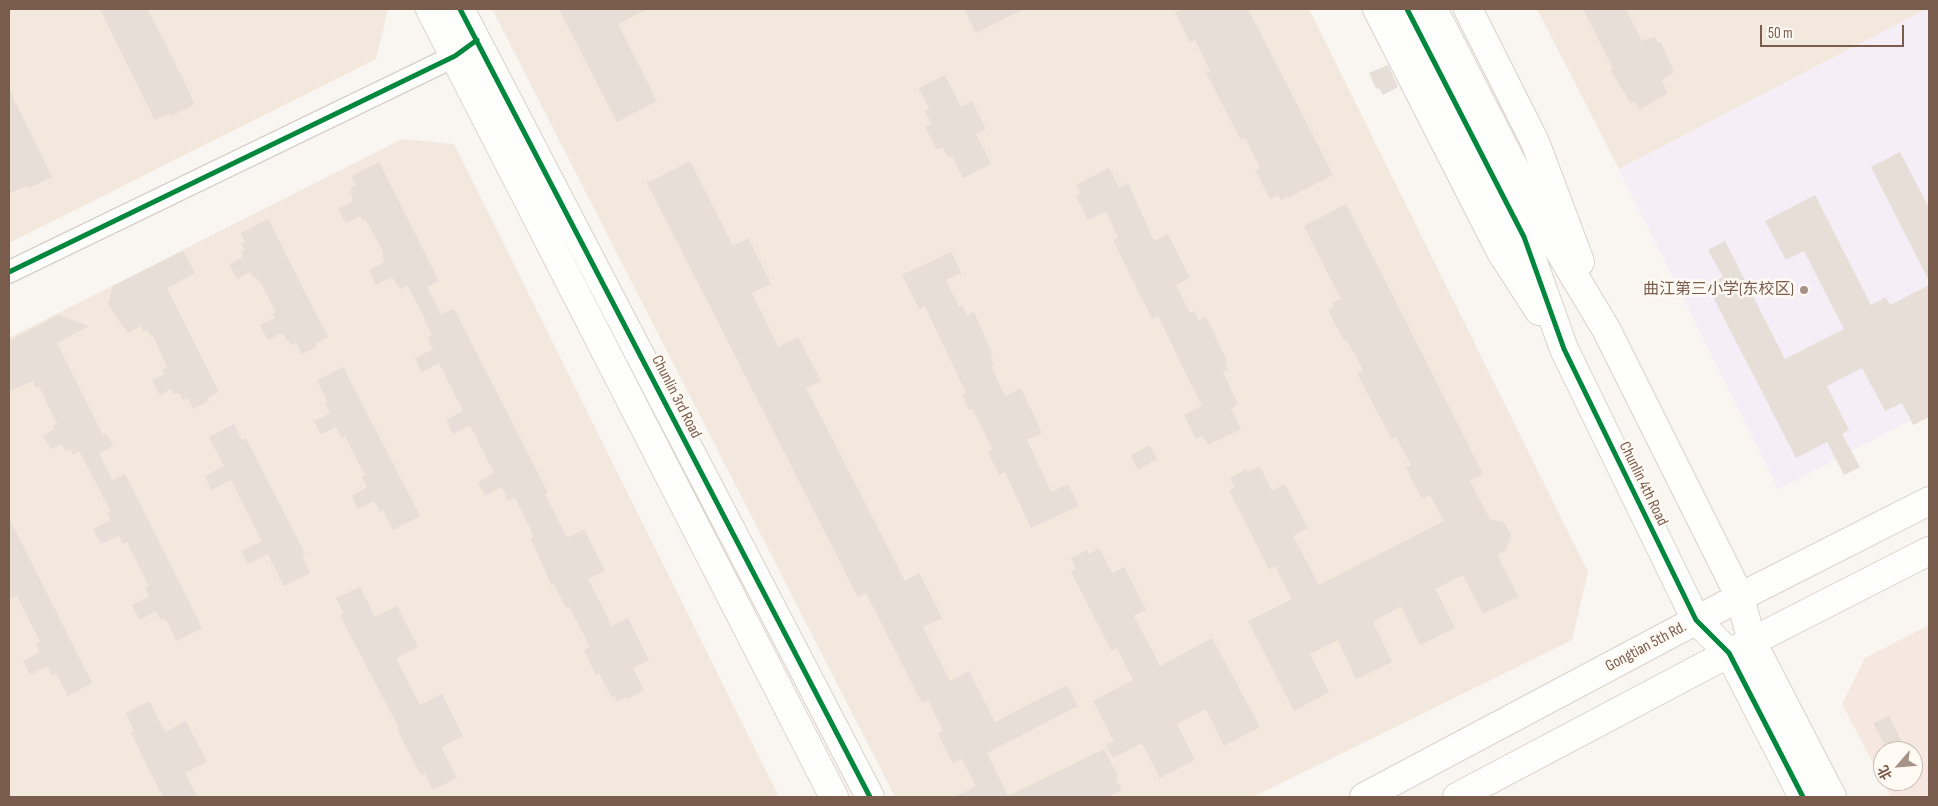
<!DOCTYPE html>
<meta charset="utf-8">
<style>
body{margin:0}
#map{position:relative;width:1938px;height:806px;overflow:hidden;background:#f9f5f0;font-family:"Sofia Sans Condensed","Noto Sans SC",sans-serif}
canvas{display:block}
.frame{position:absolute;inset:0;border:10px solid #7a5c4d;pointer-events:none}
.north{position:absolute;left:1873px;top:741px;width:50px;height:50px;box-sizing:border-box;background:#fffaf3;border:1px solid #cabbb1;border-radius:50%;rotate:243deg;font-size:14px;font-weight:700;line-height:20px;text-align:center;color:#7a5c4d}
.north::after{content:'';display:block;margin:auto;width:18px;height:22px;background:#a69286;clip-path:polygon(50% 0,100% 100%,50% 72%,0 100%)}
.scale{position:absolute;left:1760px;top:25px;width:144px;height:22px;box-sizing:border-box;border:2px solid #7a5c4d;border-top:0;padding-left:6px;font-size:15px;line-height:18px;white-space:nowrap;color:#7a5c4d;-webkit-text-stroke:4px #fffaf3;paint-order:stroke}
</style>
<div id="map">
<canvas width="1938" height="806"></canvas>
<div class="frame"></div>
<div class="north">北</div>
<div class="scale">50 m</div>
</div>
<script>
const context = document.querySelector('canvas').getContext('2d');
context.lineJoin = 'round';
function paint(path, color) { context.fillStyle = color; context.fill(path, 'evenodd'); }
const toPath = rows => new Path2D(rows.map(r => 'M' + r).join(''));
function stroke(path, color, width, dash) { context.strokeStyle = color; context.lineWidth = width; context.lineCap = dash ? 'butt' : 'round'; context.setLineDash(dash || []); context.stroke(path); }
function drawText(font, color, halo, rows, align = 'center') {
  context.font = font + ' "Sofia Sans Condensed","Noto Sans SC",sans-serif'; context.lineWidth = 5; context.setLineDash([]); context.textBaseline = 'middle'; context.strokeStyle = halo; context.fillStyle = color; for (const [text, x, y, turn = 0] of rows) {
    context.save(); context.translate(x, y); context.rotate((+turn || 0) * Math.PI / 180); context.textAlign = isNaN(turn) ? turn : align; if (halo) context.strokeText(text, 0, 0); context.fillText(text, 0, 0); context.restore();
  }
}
paint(toPath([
 [9,9,388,9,376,59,9,243],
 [492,9,1309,9,1588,572,1572,640,1253,797,895,797],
 [1537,9,1927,9,1619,169],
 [402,139,454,144,779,797,9,797,9,338]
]), '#f2e8de');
paint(toPath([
 [1929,625,1929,797,1891,797,1842,704,1865,658],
 [1883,751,1913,751,1913,781,1883,781]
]), '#f6e8e1');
paint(toPath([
 [1927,9,1929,9,1929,411,1778,489,1619,169]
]), '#f6eef6');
paint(toPath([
 [100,9,148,9,195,104,172,116,170,113,155,120],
 [559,9,647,9,618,24,657,101,617,122],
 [964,9,1024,9,976,33],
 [1183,9,1248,9,1333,175,1288,198,1287,196,1281,200,1278,195,1270,199,1255,170,1260,167,1245,138,1241,140,1206,73,1210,71,1195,40,1190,42,1175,13],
 [1583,9,1626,9,1642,41,1655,37,1658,43,1661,42,1674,72,1661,80,1668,93,1639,110,1635,101,1631,103,1610,70,1613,68],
 [1388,65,1398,87,1383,95,1379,88,1376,89,1369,73],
 [945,75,961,107,972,101,986,129,976,134,991,164,963,178,952,156,948,158,943,147,937,150,925,127,932,124,925,111,929,109,919,88],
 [9,89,52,177,29,188,28,186,9,193],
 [1900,152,1929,208,1929,281,1871,167],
 [690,161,733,246,748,238,771,284,752,293,778,347,798,337,821,381,806,388,905,581,919,573,942,618,923,627,950,681,969,671,995,722,1067,685,1078,706,987,753,1008,796,1104,749,1118,776,1115,778,1122,790,1107,797,954,797,976,786,962,759,953,763,938,734,943,731,928,700,922,703,866,593,858,597,647,183],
 [379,162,439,281,427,287,441,314,454,309,548,493,545,494,567,538,584,529,605,571,588,579,612,626,628,618,649,660,633,668,644,690,627,699,626,697,617,702,614,695,611,697,599,673,596,675,584,650,590,647,569,606,566,608,554,584,552,586,531,539,533,537,531,530,515,498,508,501,502,487,485,496,478,482,494,473,470,425,453,434,446,420,463,411,439,363,422,372,415,358,433,349,427,338,432,335,414,297,407,286,401,289,392,277,376,285,369,270,384,262,382,250,366,220,363,221,361,216,346,223,338,209,353,201,350,188,356,185,352,176],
 [1109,168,1119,188,1128,183,1154,241,1168,234,1190,278,1176,285,1190,313,1194,311,1199,320,1206,317,1227,361,1225,362,1228,370,1223,372,1238,404,1231,408,1241,429,1208,445,1203,436,1196,439,1184,415,1202,406,1158,316,1152,319,1113,240,1118,237,1106,211,1088,220,1076,196,1081,194,1076,185],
 [1815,195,1871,305,1886,297,1890,305,1929,285,1929,417,1913,425,1902,403,1885,411,1862,368,1827,386,1849,430,1842,434,1860,467,1844,475,1827,442,1796,458,1707,285,1723,277,1708,250,1725,241,1785,359,1844,329,1804,251,1786,260,1765,221],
 [1346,204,1483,474,1470,481,1490,519,1505,523,1511,535,1506,550,1497,555,1518,596,1483,614,1463,575,1435,589,1455,628,1420,645,1401,606,1373,622,1392,662,1356,679,1338,640,1310,654,1329,692,1294,711,1248,621,1292,599,1275,566,1269,569,1229,490,1235,487,1230,478,1246,469,1248,472,1260,466,1272,491,1285,484,1308,528,1293,536,1319,585,1444,521,1430,495,1422,499,1406,468,1411,465,1396,437,1392,439,1372,402,1357,373,1363,370,1347,340,1344,341,1328,310,1334,307,1332,303,1341,299,1304,226],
 [268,219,328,337,315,344,317,347,302,354,296,343,291,345,282,333,268,340,260,325,275,318,273,314,276,312,261,283,250,272,237,279,229,264,243,257,241,252,245,250,241,244,245,242,241,233],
 [183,251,195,273,167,288,219,392,207,398,209,401,193,409,188,398,183,400,179,393,174,395,171,389,160,395,152,380,164,374,162,370,167,367,153,336,151,337,147,330,144,332,141,326,128,333,108,304,113,286],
 [951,252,961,273,946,280,959,307,962,305,967,315,974,312,993,355,990,356,994,365,991,366,1005,396,1021,388,1042,433,1027,440,1051,492,1068,484,1079,506,1031,528,1005,472,999,475,988,452,992,449,973,409,969,410,962,395,966,393,925,306,919,309,902,275],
 [58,315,89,326,57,343,103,435,106,433,113,446,99,454,112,480,125,474,202,628,177,641,165,618,161,620,156,611,140,620,132,605,149,597,145,588,149,586,127,542,123,544,119,536,101,544,93,529,111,520,107,513,111,511,79,451,73,455,70,449,65,451,62,444,51,449,42,436,55,429,53,426,57,424,39,386,36,388,33,381,9,391,9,341],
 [343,367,420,516,393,530,383,510,380,512,374,501,358,509,352,496,367,487,362,477,365,475,345,436,342,438,336,427,321,434,314,421,330,413,325,403,327,401,317,380],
 [234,424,242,440,246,438,305,554,302,556,310,573,284,586,268,554,248,564,241,551,262,541,231,480,211,490,205,476,224,466,209,437],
 [1150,445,1157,459,1138,470,1131,455],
 [9,518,92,683,68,696,56,673,52,676,47,666,30,675,23,661,40,652,36,644,40,641,17,596,9,600],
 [1099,548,1112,573,1124,567,1146,610,1134,616,1160,666,1212,638,1260,727,1224,746,1206,709,1177,724,1195,760,1160,778,1142,743,1113,758,1106,745,1114,741,1093,701,1133,680,1117,648,1111,650,1071,572,1076,569,1071,558,1087,550,1089,554],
 [360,587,375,617,397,606,418,647,396,658,420,705,442,694,463,736,441,747,457,778,433,790,425,773,421,775,408,751,397,729,399,728,340,616,344,614,336,598],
 [149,701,165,732,186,721,207,762,185,773,198,797,163,797,142,756,131,732,134,731,126,713],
 [1889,716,1905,747,1897,751,1888,751,1873,723]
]), '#e6ded7');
const street = toPath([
 [9,272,455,56,466,48]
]);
const secondary = toPath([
 [430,9,834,797],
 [460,9,870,797],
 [1377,9,1501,252,1539,311],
 [1407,9,1524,237,1564,349,1696,620,1729,653,1803,797],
 [1433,9,1543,224,1606,329,1740,597,1752,642,1832,797],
 [1468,9,1535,142,1580,262],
 [1364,797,1740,597,1929,501],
 [1457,797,1733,651,1929,551]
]);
stroke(street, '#d7d1cb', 24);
stroke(secondary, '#d9d2cb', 30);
stroke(street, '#fefefd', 21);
stroke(secondary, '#fefefd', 28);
stroke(toPath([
 [460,9,870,797],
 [1407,9,1524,237,1564,349,1696,620,1729,653,1803,797],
 [9,272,455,56,477,40]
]), '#00873e', 5);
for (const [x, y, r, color] of [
 [1804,290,5,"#a69286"]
]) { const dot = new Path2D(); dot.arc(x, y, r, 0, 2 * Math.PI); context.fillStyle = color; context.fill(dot); stroke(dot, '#fffaf3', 2); }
drawText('16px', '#7a5c4d', '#fffaf3', [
 ["曲江第三小学(东校区)",1794,290]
], 'right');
drawText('16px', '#7a5c4d', '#fffaf3', [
 ["Chunlin 3rd Road",676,397,63],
 ["Chunlin 4th Road",1643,484,64],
 ["Gongtian 5th Rd.",1646,647,-28]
]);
</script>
